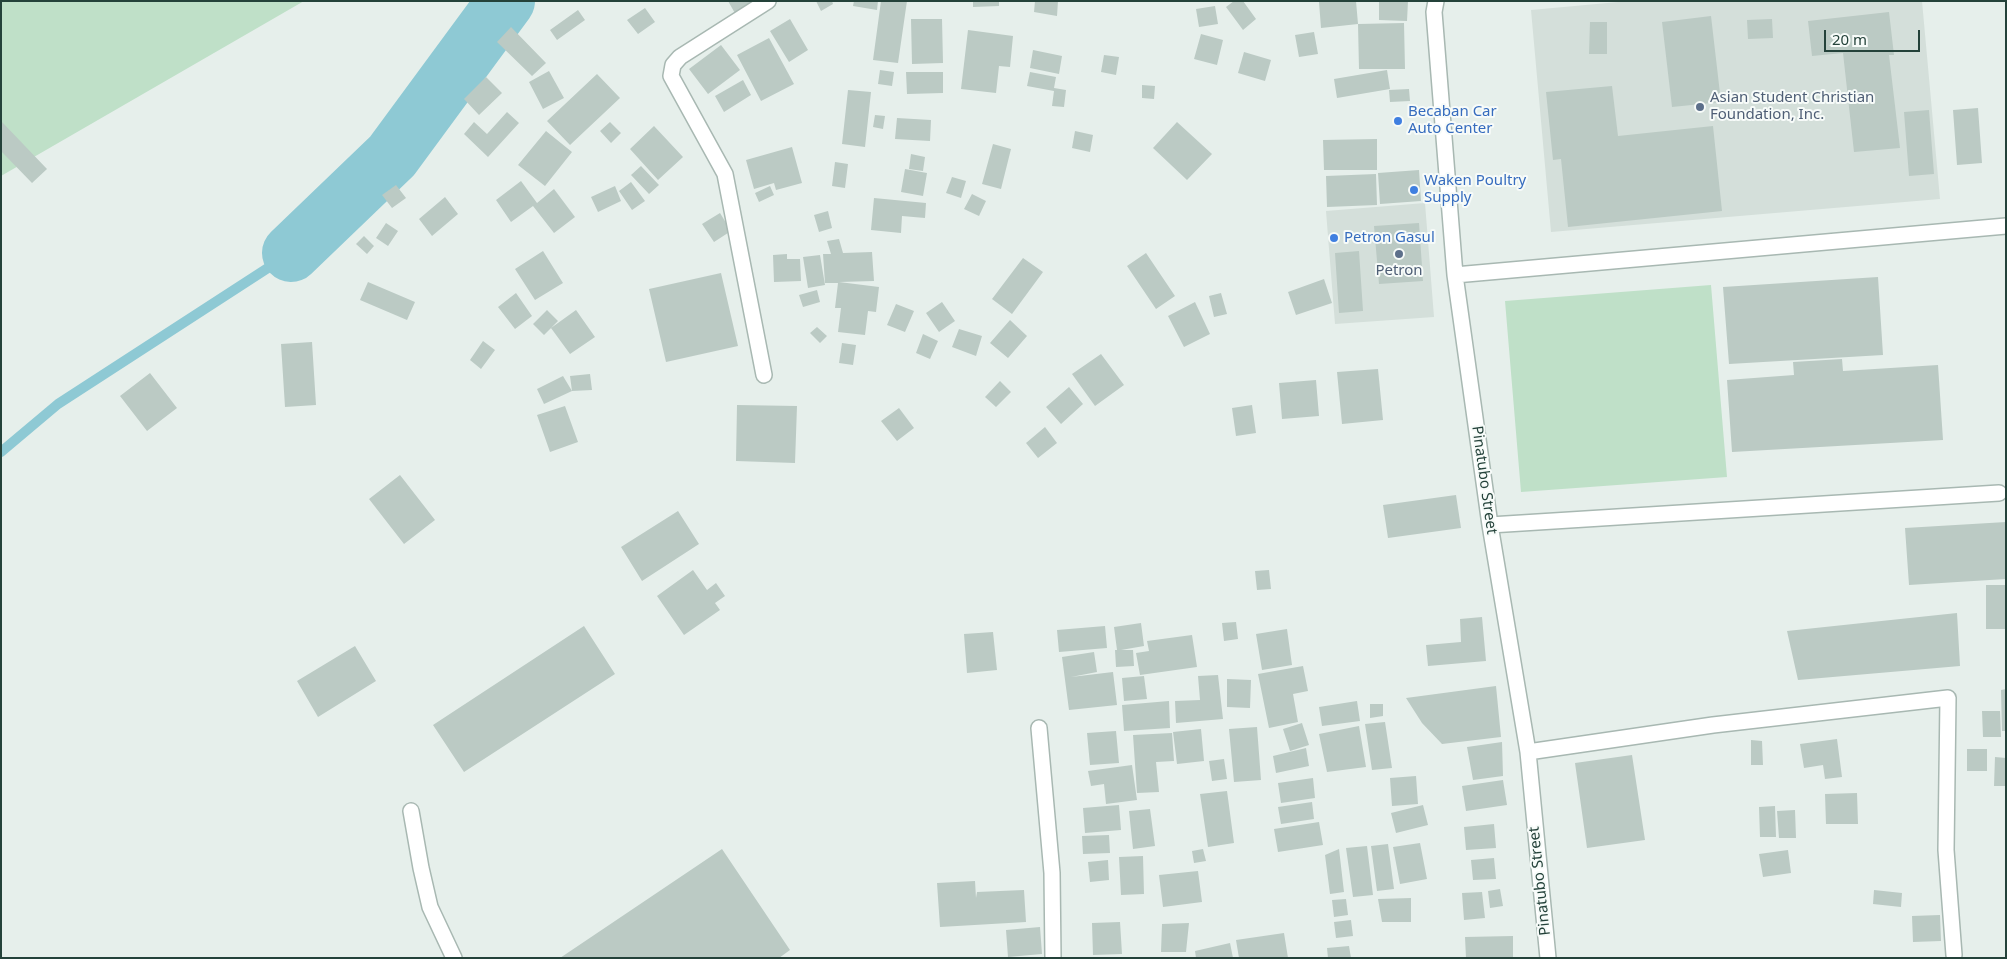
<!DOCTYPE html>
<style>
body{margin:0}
#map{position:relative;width:2007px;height:959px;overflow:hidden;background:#e6efeb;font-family:"Noto Sans",sans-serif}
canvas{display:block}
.frame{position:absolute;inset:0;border:2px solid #24423a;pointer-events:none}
.scale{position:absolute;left:1824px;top:30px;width:96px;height:22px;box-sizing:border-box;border:2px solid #24423a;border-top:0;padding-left:6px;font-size:15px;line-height:18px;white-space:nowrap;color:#24423a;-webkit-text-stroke:4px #f7fbf9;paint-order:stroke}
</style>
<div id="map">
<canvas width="2007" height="959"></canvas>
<div class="frame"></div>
<div class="scale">20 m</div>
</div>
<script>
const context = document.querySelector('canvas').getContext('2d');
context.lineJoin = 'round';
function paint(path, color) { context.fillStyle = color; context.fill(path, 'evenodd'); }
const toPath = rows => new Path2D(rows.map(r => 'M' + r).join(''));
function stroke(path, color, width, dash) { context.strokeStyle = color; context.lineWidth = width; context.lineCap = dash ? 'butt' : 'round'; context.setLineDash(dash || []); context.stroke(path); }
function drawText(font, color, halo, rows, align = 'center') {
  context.font = font + ' "Noto Sans",sans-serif'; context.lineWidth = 4; context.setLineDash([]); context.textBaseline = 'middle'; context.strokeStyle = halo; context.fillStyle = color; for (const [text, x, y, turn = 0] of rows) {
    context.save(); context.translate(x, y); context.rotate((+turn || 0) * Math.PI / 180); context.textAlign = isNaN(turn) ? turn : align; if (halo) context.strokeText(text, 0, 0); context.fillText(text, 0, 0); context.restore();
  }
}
paint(toPath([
 [1629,1,1922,1,1940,199,1551,232,1531,10],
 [1425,203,1434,317,1335,324,1326,211]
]), '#d4dfda');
paint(toPath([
 [1,1,304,1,1,176],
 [1711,285,1727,477,1521,492,1505,301]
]), '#bfe0c8');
stroke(toPath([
 [1,452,58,404,291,253]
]), '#8ec9d4', 10);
stroke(toPath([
 [291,253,392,156,506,1]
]), '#8ec9d4', 58);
paint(toPath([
 [728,1,757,1,736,15],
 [816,1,832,1,833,4,821,11],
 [854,1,878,1,877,10,853,6],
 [881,1,907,1,898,63,873,60],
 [973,1,999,1,999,6,973,7],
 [1035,1,1058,1,1057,16,1034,12],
 [1234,1,1243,1,1256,19,1243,30,1226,7],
 [1333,1,1356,1,1358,24,1321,28,1319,2],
 [1379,1,1408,1,1407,21,1379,20],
 [1215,6,1218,24,1199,27,1196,9],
 [645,8,655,22,638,34,627,20],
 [578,10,585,20,557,40,550,30],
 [1889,12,1894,55,1889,55,1900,148,1854,152,1843,53,1812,56,1808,21],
 [1711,16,1721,102,1672,107,1662,22],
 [790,19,808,50,789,62,770,31],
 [911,19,942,19,943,63,912,64],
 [1772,19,1773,38,1748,39,1747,20],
 [1590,22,1607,22,1607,54,1589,54],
 [1404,23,1405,69,1359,69,1358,24],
 [511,27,546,63,532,76,497,42],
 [968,30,1013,36,1010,67,999,66,996,93,961,89],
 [1314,32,1318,54,1299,57,1295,35],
 [1201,34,1223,40,1217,65,1194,59],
 [769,38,794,84,761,101,737,55],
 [721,45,740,70,708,94,689,69],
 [1033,50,1062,56,1059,74,1030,68],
 [1244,52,1271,60,1265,81,1238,73],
 [1104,55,1119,57,1116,75,1101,72],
 [880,70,894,72,892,86,878,84],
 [1387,70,1390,89,1337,98,1334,79],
 [549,71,564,98,543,109,529,82],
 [906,72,943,72,943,93,907,94],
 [1030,72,1056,77,1054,88,1066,90,1064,107,1052,106,1054,91,1027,86],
 [597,74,620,98,570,145,547,121],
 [486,77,502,93,479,115,464,99],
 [743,80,751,95,724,112,715,96],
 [1142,85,1155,86,1154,99,1142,98],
 [1612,86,1618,136,1713,126,1722,211,1568,227,1561,159,1553,160,1546,92],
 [1409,89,1410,101,1390,102,1389,90],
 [848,90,871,92,865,147,842,144],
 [1978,108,1982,163,1957,165,1953,110],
 [1929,110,1934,174,1909,176,1904,112],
 [507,112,519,123,488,157,464,134,474,122,487,134],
 [875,115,885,116,883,129,873,127],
 [897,118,931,120,930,141,895,139],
 [1,121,47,169,32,183,1,151],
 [610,122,621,133,611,143,600,131],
 [1177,122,1212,154,1187,180,1153,148],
 [654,126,683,157,658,180,630,149],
 [546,131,572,152,545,186,518,165],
 [1075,131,1093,135,1090,152,1072,148],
 [1377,139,1377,170,1324,170,1323,140],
 [993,144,1011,149,1001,189,982,184],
 [792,147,802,183,776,190,774,183,754,189,746,160],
 [911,154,925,157,923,171,909,169],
 [835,162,848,164,845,188,832,186],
 [641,166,659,185,649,194,631,175],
 [905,169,927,173,923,196,901,192],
 [1419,170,1421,201,1380,204,1378,173],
 [1376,174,1377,205,1327,207,1326,176],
 [952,177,966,181,961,198,946,193],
 [521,181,537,203,554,189,575,217,554,233,533,206,511,222,496,200],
 [631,182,645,201,632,210,619,191],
 [396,185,406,198,392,208,382,195],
 [615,186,621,201,598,212,591,197],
 [770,186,774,195,759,202,755,193],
 [972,194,986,201,979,216,964,209],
 [445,197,458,214,432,236,419,219],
 [874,198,926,203,925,218,902,216,901,233,871,230],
 [828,211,832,228,819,232,814,215],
 [720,213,731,231,714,242,702,224],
 [386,223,398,231,388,246,376,238],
 [1419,223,1423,281,1379,284,1374,226],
 [364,236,374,246,367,254,356,244],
 [839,239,843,253,872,252,874,281,839,282,879,287,876,312,868,311,865,335,838,332,841,308,835,308,838,283,825,283,823,254,831,254,827,241],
 [543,251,563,283,535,300,515,269],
 [1359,251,1363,311,1339,313,1335,253],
 [1146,253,1175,296,1156,309,1127,266],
 [787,254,787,259,800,259,801,281,774,282,773,255],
 [820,255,825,285,808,288,803,257],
 [1023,258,1043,272,1012,314,992,299],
 [721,273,738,346,666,362,649,289],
 [1878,277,1883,355,1729,364,1723,287],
 [1324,279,1332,303,1296,315,1288,292],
 [368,282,415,302,407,320,360,300],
 [817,290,820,302,803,307,799,295],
 [516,293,532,316,515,329,498,307],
 [1221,293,1227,314,1214,317,1209,296],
 [942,302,955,321,939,332,926,313],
 [1195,302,1210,334,1184,347,1168,316],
 [896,304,914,311,905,332,887,325],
 [547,310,558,321,544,335,533,324],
 [576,310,595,337,570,354,551,328],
 [1010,320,1027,336,1008,358,990,343],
 [817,327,827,336,820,343,810,333],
 [959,329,982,336,976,356,952,347],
 [923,334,938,341,930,359,916,353],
 [483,341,495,350,481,369,470,360],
 [312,342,316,405,285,407,281,344],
 [842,343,856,345,853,365,839,363],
 [1101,354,1124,385,1095,406,1072,374],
 [1842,359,1843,371,1938,365,1943,440,1732,452,1727,380,1794,375,1793,362],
 [1378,369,1383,420,1342,424,1337,372],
 [150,373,177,408,147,431,120,396],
 [590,374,592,390,572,391,544,404,537,389,563,376,572,391,570,376],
 [1316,380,1319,416,1282,419,1279,383],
 [1000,381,1011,392,996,407,985,397],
 [1069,387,1083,404,1061,424,1046,407],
 [737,405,797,406,795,463,736,461],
 [1252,405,1256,433,1236,436,1232,408],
 [565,406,578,442,550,452,537,415],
 [899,408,914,428,897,441,881,421],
 [1045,427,1057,443,1038,458,1026,443],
 [400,475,435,520,404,544,369,499],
 [1456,495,1461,528,1388,538,1383,505],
 [678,511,699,544,642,581,621,547],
 [2006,522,2006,579,1909,585,1905,528],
 [693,570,707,590,716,583,725,596,715,603,720,610,684,635,657,596],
 [1269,570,1271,589,1257,590,1255,571],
 [1986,585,2006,585,2006,629,1986,629],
 [1957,613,1960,666,1798,680,1787,631],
 [1482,617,1486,661,1428,666,1426,645,1461,642,1460,619],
 [1236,622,1238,639,1224,641,1222,623],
 [1141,623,1144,646,1121,650,1133,650,1134,666,1116,667,1115,650,1117,650,1114,627],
 [584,626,615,674,464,772,433,725],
 [1105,626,1107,648,1059,652,1057,630],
 [1287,629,1292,665,1262,670,1256,634],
 [993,632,997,670,967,673,964,634],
 [1192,635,1197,667,1140,675,1136,653,1149,651,1147,641],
 [355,646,376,681,318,717,297,681],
 [1094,652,1097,672,1071,677,1113,672,1117,705,1069,710,1062,657],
 [1303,666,1308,691,1293,694,1298,722,1269,728,1258,674],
 [1218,675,1223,719,1176,723,1175,701,1200,700,1198,676],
 [1144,676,1147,699,1124,701,1122,678],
 [1227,679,1251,680,1250,708,1227,707],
 [1496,686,1501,737,1442,744,1422,723,1406,698],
 [2006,689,2006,731,2002,731,2001,690],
 [1169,701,1170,728,1124,731,1122,705],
 [1357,701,1360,721,1322,726,1319,707],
 [1370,704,1383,704,1383,716,1370,718],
 [1982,711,2000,711,2001,737,1983,737],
 [1385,722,1392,768,1372,770,1365,724],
 [1302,723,1309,745,1290,751,1283,729],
 [1359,726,1366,767,1327,772,1319,734],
 [1257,727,1261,780,1234,782,1229,729],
 [1201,729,1204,761,1177,764,1173,732],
 [1116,731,1119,763,1090,765,1087,733],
 [1172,733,1174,761,1156,762,1159,792,1137,793,1133,735],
 [1837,739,1842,777,1825,779,1823,765,1804,768,1800,744],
 [1751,740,1762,741,1763,765,1751,765],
 [1502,742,1503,776,1473,780,1467,747],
 [1306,748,1309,766,1276,773,1273,756],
 [1967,749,1987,749,1987,771,1967,771],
 [1632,755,1645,840,1587,848,1575,763],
 [1995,757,2006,758,2006,786,1994,786],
 [1224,759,1227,779,1212,781,1209,761],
 [1132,765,1137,800,1106,804,1104,784,1091,786,1088,771],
 [1416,776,1418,804,1392,806,1390,778],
 [1313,778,1315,798,1281,803,1278,783],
 [1503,780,1507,805,1466,811,1462,786],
 [1227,791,1234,843,1208,847,1200,794],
 [1857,793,1858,824,1826,824,1825,794],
 [1312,802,1314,819,1281,824,1278,807],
 [1119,805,1121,830,1085,833,1083,808],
 [1423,805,1428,825,1396,833,1391,813],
 [1775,806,1776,837,1760,837,1759,807],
 [1150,809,1155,846,1133,849,1129,811],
 [1795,810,1796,838,1779,838,1777,811],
 [1319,822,1323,845,1278,852,1274,829],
 [1494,824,1496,848,1466,850,1464,827],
 [1109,835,1110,853,1083,854,1082,836],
 [1420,843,1427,879,1400,884,1393,847],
 [1388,844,1394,889,1377,891,1371,846],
 [1367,846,1373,895,1353,897,1346,848],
 [722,849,790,950,779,958,560,958],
 [1203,849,1206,861,1194,863,1192,851],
 [1339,849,1344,892,1330,894,1325,855],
 [1788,850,1791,873,1763,877,1759,854],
 [1143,856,1144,894,1121,895,1119,857],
 [1494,858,1496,879,1473,880,1471,860],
 [1108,860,1109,880,1090,882,1088,862],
 [1198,871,1202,902,1163,907,1159,875],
 [975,881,976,898,977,892,1024,890,1026,922,940,927,937,883],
 [1500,889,1503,906,1490,908,1488,891],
 [1874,890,1902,893,1901,907,1873,904],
 [1482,892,1485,918,1464,920,1462,893],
 [1411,898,1411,922,1382,922,1378,899],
 [1346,899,1348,915,1334,917,1332,900],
 [1940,915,1941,941,1913,942,1912,916],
 [1351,920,1353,936,1336,938,1334,922],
 [1120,922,1122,954,1093,955,1092,923],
 [1189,923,1186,952,1161,952,1162,924],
 [1040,927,1042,954,1008,957,1006,930],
 [1284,933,1288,958,1239,958,1236,940],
 [1513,936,1513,958,1466,958,1465,937],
 [1230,943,1233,958,1196,958,1195,951],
 [1349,946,1351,958,1328,958,1327,948]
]), '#bbcac4');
const minor = toPath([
 [1436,1,1434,12,1455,275,1490,525,1528,752,1548,958],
 [1455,275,2006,226],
 [764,375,725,174,671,76,673,65,680,57,768,1],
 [1490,525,1999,493],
 [1039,728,1052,873,1053,958],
 [1528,752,1713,725,1948,698,1946,850,1954,955],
 [411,811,421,868,430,907,454,958]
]);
stroke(minor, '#a8b8b2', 18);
stroke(minor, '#fff', 15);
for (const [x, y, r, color] of [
 [1700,107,5,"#5c6f8a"],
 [1398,121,5,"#3f7fe0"],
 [1414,190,5,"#3f7fe0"],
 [1334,238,5,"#3f7fe0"],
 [1399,254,5,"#5c6f8a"]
]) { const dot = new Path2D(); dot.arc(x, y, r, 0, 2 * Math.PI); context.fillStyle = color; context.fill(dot); stroke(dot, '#f7fbf9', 2); }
drawText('15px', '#4e5e75', '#f7fbf9', [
 ["Asian Student Christian",1710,98],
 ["Foundation, Inc.",1710,115],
 ["Petron",1399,271,"center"]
], 'left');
drawText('15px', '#366cbe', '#f7fbf9', [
 ["Becaban Car",1408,112],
 ["Auto Center",1408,129],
 ["Waken Poultry",1424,181],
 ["Supply",1424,198],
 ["Petron Gasul",1344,238]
], 'left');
drawText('15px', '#24423a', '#f7fbf9', [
 ["Pinatubo Street",1484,480,82],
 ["Pinatubo Street",1540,881,-96]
]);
</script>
